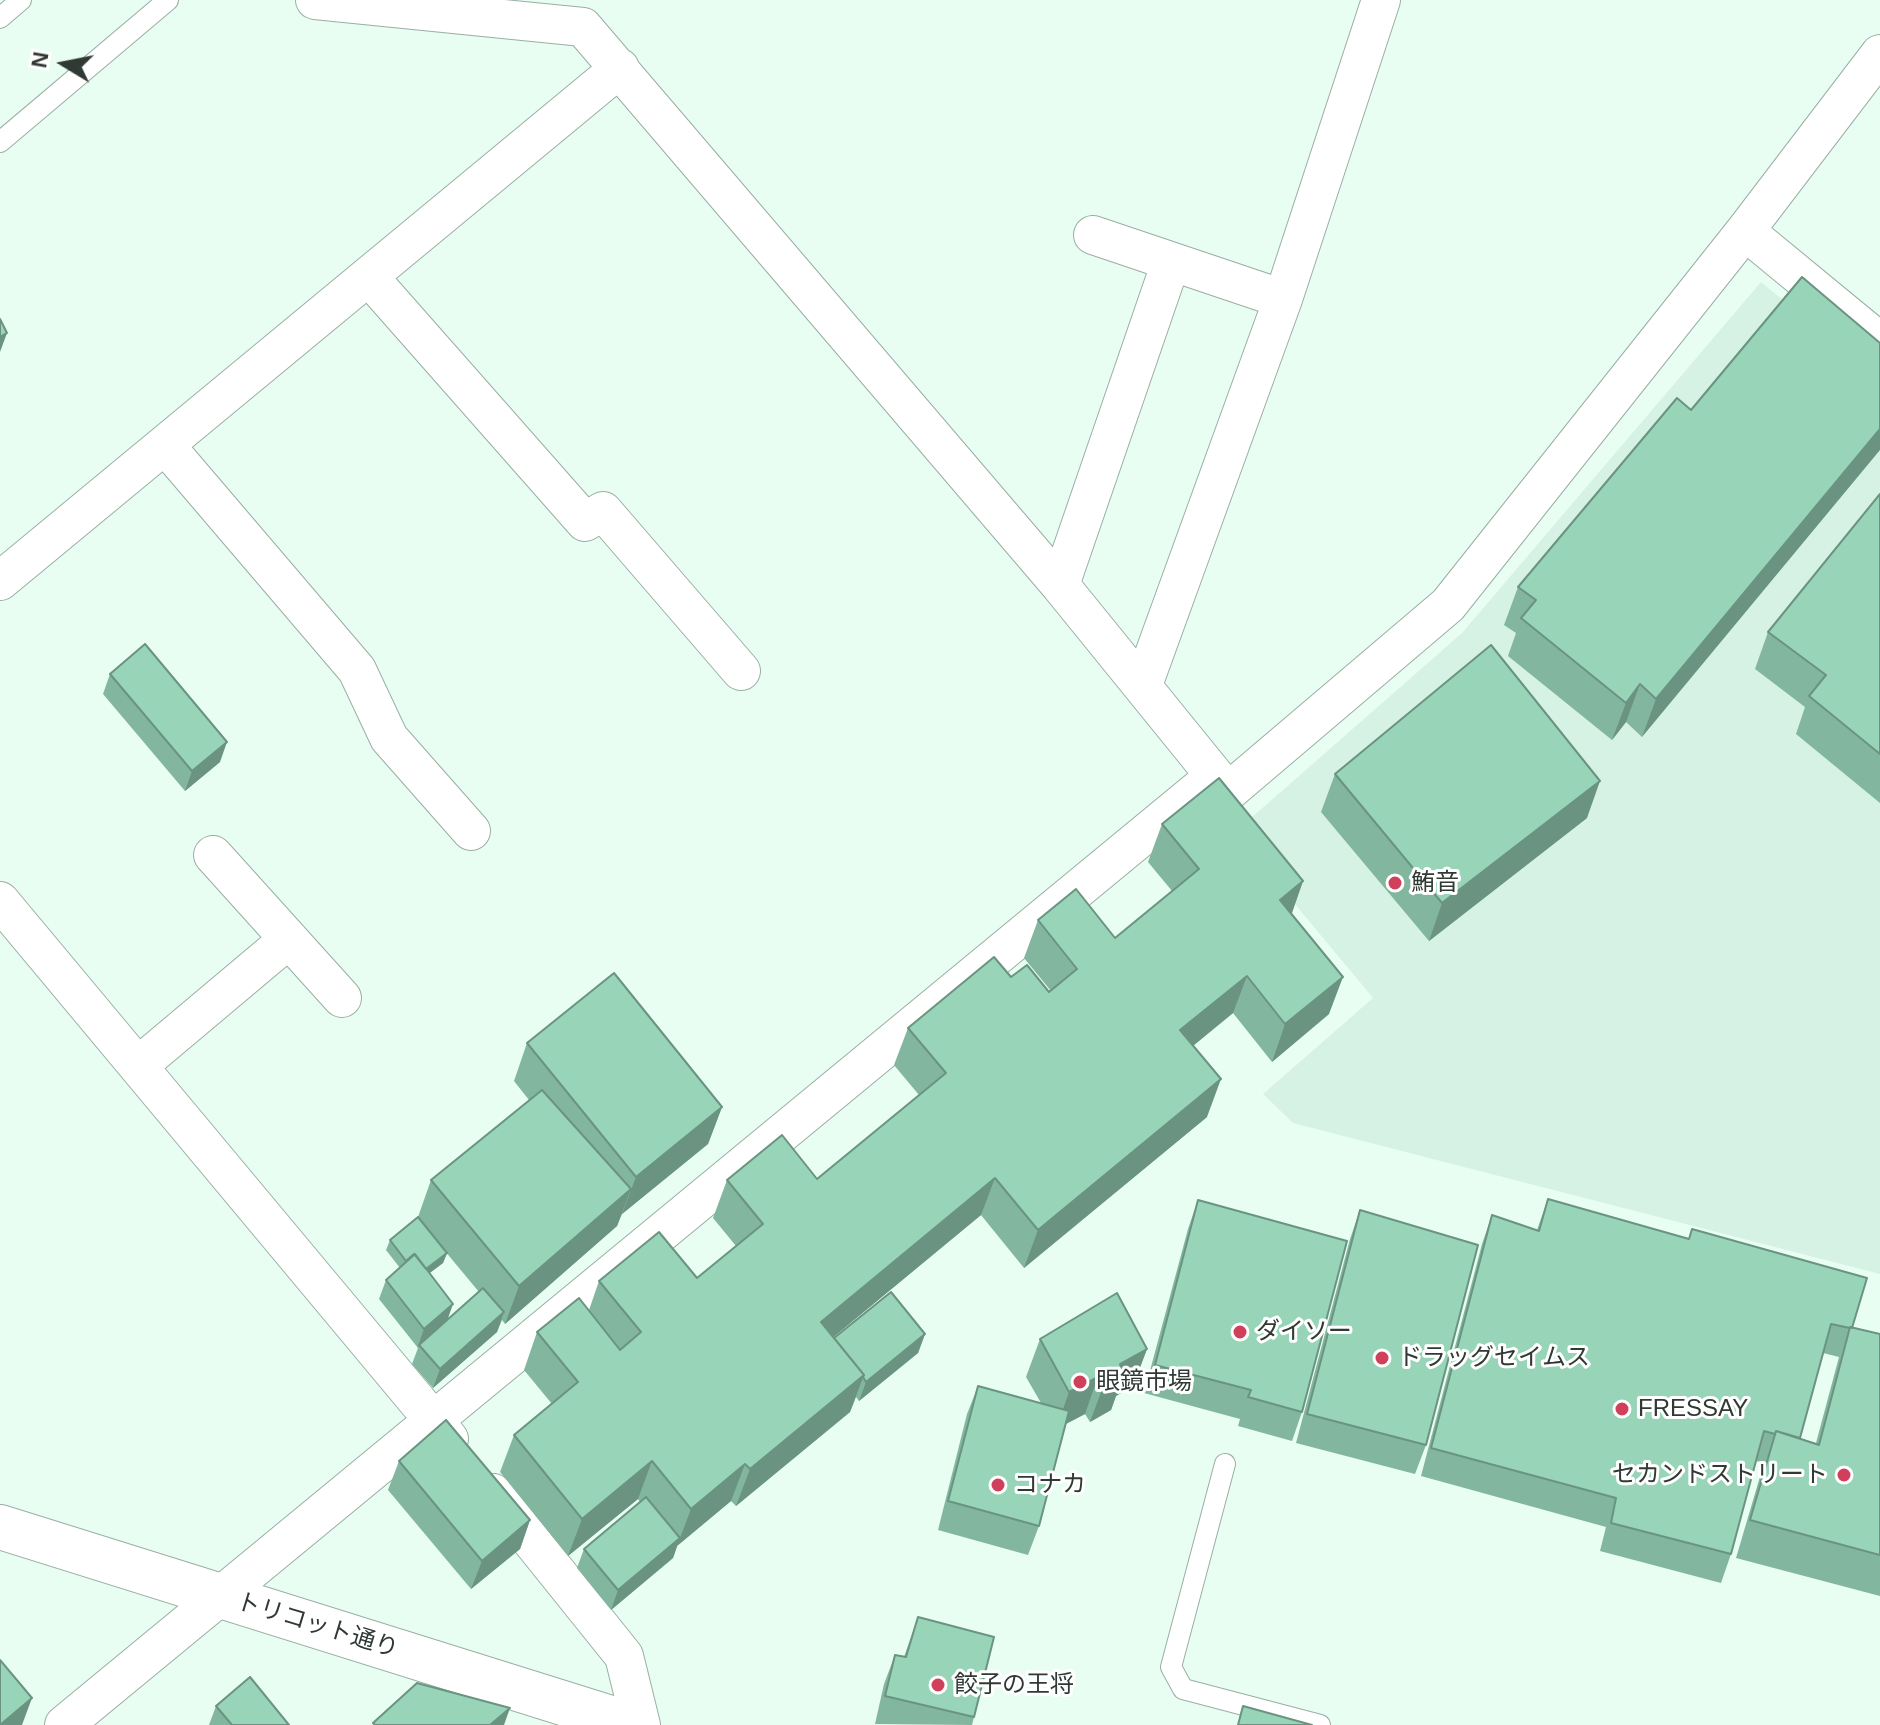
<!DOCTYPE html>
<meta charset="utf-8">
<style>
body{margin:0}
#map{position:relative;width:1880px;height:1725px;overflow:hidden;background:#e8fef3;font-family:Helvetica,sans-serif}
canvas{display:block}
.north{position:absolute;left:24px;top:24px;width:80px;height:80px;-webkit-text-stroke:6px #fff;paint-order:stroke;rotate:280deg;font-size:22px;font-weight:700;line-height:32px;text-align:center;color:#303934}
.north::after{content:'';display:block;margin:auto;width:28px;height:36px;background:#303934;clip-path:polygon(50% 0,100% 100%,50% 72%,0 100%)}
</style>
<div id="map">
<canvas width="1880" height="1725"></canvas>
<div class="north">N</div>
</div>
<script>
const context = document.querySelector('canvas').getContext('2d');
context.lineJoin = 'round';
function paint(path, color) { context.fillStyle = color; context.fill(path, 'evenodd'); }
const toPath = rows => new Path2D(rows.map(r => 'M' + r).join(''));
function stroke(path, color, width, dash) { context.strokeStyle = color; context.lineWidth = width; context.lineCap = dash ? 'butt' : 'round'; context.setLineDash(dash || []); context.stroke(path); }
function drawText(font, color, halo, rows, align = 'center') {
  context.font = font + ' Helvetica,"Noto Sans JP",sans-serif'; context.lineWidth = 6; context.setLineDash([]); context.textBaseline = 'middle'; context.strokeStyle = halo; context.fillStyle = color; for (const [text, x, y, turn = 0] of rows) {
    context.save(); context.translate(x, y); context.rotate((+turn || 0) * Math.PI / 180); context.textAlign = isNaN(turn) ? turn : align; if (halo) context.strokeText(text, 0, 0); context.fillText(text, 0, 0); context.restore();
  }
}
paint(toPath([
 [1761,282,1880,380,1880,1274,1293,1123,1263,1094,1373,998,1235,832,1462,633]
]), '#d6f2e4');
const service = toPath([
 [0,18,21,0],
 [0,142,168,0],
 [1225,1464,1171,1667,1183,1689,1320,1725]
]);
const minor = toPath([
 [315,0,583,27,1060,585,1228,792,1448,605,1745,231,1880,54],
 [1745,231,1880,342],
 [1093,235,1283,299],
 [369,277,585,522,603,511,741,671],
 [165,445,357,670,389,738,471,831],
 [0,581,620,68],
 [1060,585,1171,262],
 [1143,685,1283,299,1381,0],
 [213,855,342,998],
 [0,901,449,1439],
 [138,1066,289,939],
 [493,1493,624,1656,641,1725],
 [64,1725,1214,777]
]);
const trunk = toPath([
 [0,1527,633,1725]
]);
stroke(service, '#9aaea4', 22);
stroke(minor, '#9aaea4', 40);
stroke(trunk, '#9aaea4', 46);
stroke(service, '#fff', 20);
stroke(minor, '#fff', 38);
stroke(trunk, '#fff', 44);
paint(toPath([
 [1880,343,1642,737,1626,722,1612,740,1508,656,1516,633,1504,625,1518,587,1691,410],
 [1880,494,1880,803,1796,734,1805,707,1755,669,1768,632],
 [110,674,220,762,185,791,103,694],
 [1335,774,1587,818,1429,941,1321,812],
 [1162,824,1303,881,1291,914,1329,1014,1272,1062,1233,1013,1193,1046,1207,1117,1024,1268,981,1215,833,1337,925,1334,918,1353,859,1401,856,1397,850,1412,736,1506,731,1501,677,1546,673,1558,611,1610,577,1568,584,1549,640,1502,638,1499,568,1556,500,1472,514,1435,552,1404,524,1370,537,1332,589,1310,599,1281,697,1278,736,1246,713,1218,727,1180,817,1179,919,1095,894,1065,908,1028,1011,977,1049,992,1051,991,1024,958,1038,920,1115,938,1172,891,1148,862],
 [527,1043,722,1107,708,1144,622,1214,617,1226,505,1324,502,1320,497,1332,433,1388,412,1364,418,1348,379,1299,386,1280,400,1268,386,1250,390,1240,418,1217,431,1180,529,1100,514,1081],
 [440,1245,479,1292,448,1320,429,1273,443,1263,447,1253],
 [1548,1199,1852,1328,1880,1334,1880,1596,1736,1558,1764,1463,1756,1461,1731,1554,1721,1583,1600,1551,1606,1527,1421,1476,1482,1244,1492,1215,1537,1230],
 [1823,1353,1839,1357,1816,1443,1800,1438],
 [1198,1200,1302,1412,1292,1441,1238,1426,1240,1419,1144,1393,1188,1229],
 [1360,1210,1426,1445,1415,1474,1296,1443,1350,1239],
 [1040,1339,1147,1349,1133,1386,1116,1396,1111,1410,1090,1422,1085,1414,1066,1424,1039,1526,1028,1555,938,1530,967,1414,978,1386,1041,1403,1026,1377],
 [399,1461,530,1520,520,1549,471,1589,388,1490],
 [918,1617,974,1717,972,1725,875,1724,884,1684,895,1655,904,1657],
 [216,1706,289,1725,209,1725]
]), '#83b69e');
paint(toPath([
 [7,333,0,352,0,337],
 [1880,429,1880,450,1642,737,1656,699],
 [1640,684,1626,722,1612,740,1626,703],
 [227,742,220,762,185,791,192,771],
 [1600,781,1587,818,1429,941,1442,903],
 [1303,881,1290,919,1280,900],
 [1247,976,1233,1013,1167,1067,1180,1030],
 [1343,977,1329,1014,1272,1062,1285,1024],
 [1221,1079,1207,1117,1024,1268,1038,1230],
 [722,1107,708,1144,622,1214,636,1177],
 [995,1178,981,1215,807,1359,821,1322],
 [631,1189,617,1226,505,1324,519,1286],
 [447,1253,443,1263,422,1279,426,1269],
 [453,1304,446,1324,419,1345,417,1349,424,1329],
 [504,1312,497,1332,433,1388,440,1369],
 [925,1334,918,1353,859,1401,866,1382],
 [1147,1349,1133,1386,1116,1396,1111,1410,1090,1422,1104,1384,1120,1364],
 [864,1375,850,1412,736,1506,750,1469],
 [1098,1377,1085,1414,1056,1429,1069,1392],
 [652,1461,638,1499,568,1556,582,1519],
 [745,1464,731,1501,677,1546,691,1509],
 [530,1520,520,1549,471,1589,482,1561],
 [680,1538,673,1558,611,1610,618,1590],
 [32,1698,22,1725,0,1725],
 [510,1708,504,1725,490,1725]
]), '#6a9481');
const building = toPath([
 [1802,277,1880,343,1880,429,1656,699,1640,684,1626,703,1521,618,1536,600,1518,587,1677,398,1691,410,1802,277],
 [0,319,7,333,0,337,0,319],
 [1880,494,1880,754,1809,696,1826,675,1768,632,1880,494],
 [145,644,227,742,192,771,110,674,145,644],
 [1491,645,1600,781,1442,903,1335,774,1491,645],
 [1219,778,1303,881,1280,900,1343,977,1285,1024,1247,976,1180,1030,1221,1079,1038,1230,995,1178,821,1322,864,1375,750,1469,745,1464,691,1509,652,1461,582,1519,514,1435,578,1382,537,1332,579,1298,620,1350,641,1332,599,1281,659,1232,697,1278,763,1224,727,1180,782,1135,817,1179,946,1073,908,1028,994,957,1011,977,1027,965,1049,992,1077,969,1038,920,1076,889,1115,938,1199,869,1162,824,1219,778],
 [614,973,722,1107,636,1177,527,1043,614,973],
 [542,1090,631,1189,519,1286,431,1180,542,1090],
 [1548,1199,1689,1239,1692,1229,1867,1278,1852,1328,1850,1327,1850,1328,1831,1324,1800,1438,1776,1431,1775,1434,1764,1431,1731,1554,1611,1523,1616,1498,1431,1448,1492,1215,1539,1231,1548,1199],
 [1198,1200,1347,1241,1302,1412,1248,1397,1251,1390,1155,1365,1198,1200],
 [1360,1210,1478,1245,1426,1445,1307,1414,1360,1210],
 [418,1217,447,1253,426,1269,414,1254,406,1261,390,1240,418,1217],
 [415,1254,453,1304,424,1329,386,1280,415,1254],
 [483,1288,504,1312,440,1369,419,1345,483,1288],
 [891,1292,925,1334,866,1382,863,1377,864,1375,834,1338,891,1292],
 [1117,1293,1147,1349,1120,1364,1124,1373,1104,1384,1098,1377,1069,1392,1040,1339,1117,1293],
 [1850,1327,1880,1334,1880,1555,1750,1520,1776,1431,1819,1445,1850,1327],
 [978,1386,1069,1411,1039,1526,948,1501,978,1386],
 [446,1420,530,1520,482,1561,399,1461,446,1420],
 [646,1497,680,1538,618,1590,584,1549,646,1497],
 [918,1617,994,1637,974,1717,885,1696,895,1655,906,1657,918,1617],
 [0,1660,32,1698,0,1725,0,1660],
 [250,1677,289,1725,232,1725,216,1706,250,1677],
 [417,1683,510,1708,490,1725,375,1725,373,1723,417,1683],
 [1243,1706,1312,1725,1238,1725,1243,1706]
]);
paint(building, '#98d4b8');
stroke(building, '#6a9481', 2);
for (const [x, y, r, color] of [
 [1395,883,8,"#d0405b"],
 [1240,1332,8,"#d0405b"],
 [1382,1358,8,"#d0405b"],
 [1080,1382,8,"#d0405b"],
 [1622,1409,8,"#d0405b"],
 [1844,1475,8,"#d0405b"],
 [998,1485,8,"#d0405b"],
 [938,1685,8,"#d0405b"]
]) { const dot = new Path2D(); dot.arc(x, y, r, 0, 2 * Math.PI); context.fillStyle = color; context.fill(dot); stroke(dot, '#fff', 3); }
drawText('24px', '#303934', '#fff', [
 ["鮪音",1411,883],
 ["ダイソー",1256,1332],
 ["ドラッグセイムス",1398,1358],
 ["眼鏡市場",1096,1382],
 ["FRESSAY",1638,1409],
 ["セカンドストリート",1828,1475,"right"],
 ["コナカ",1014,1485],
 ["餃子の王将",954,1685]
], 'left');
drawText('24px', '#303934', '#fff', [
 ["トリコット通り",317,1626,17]
]);
</script>
